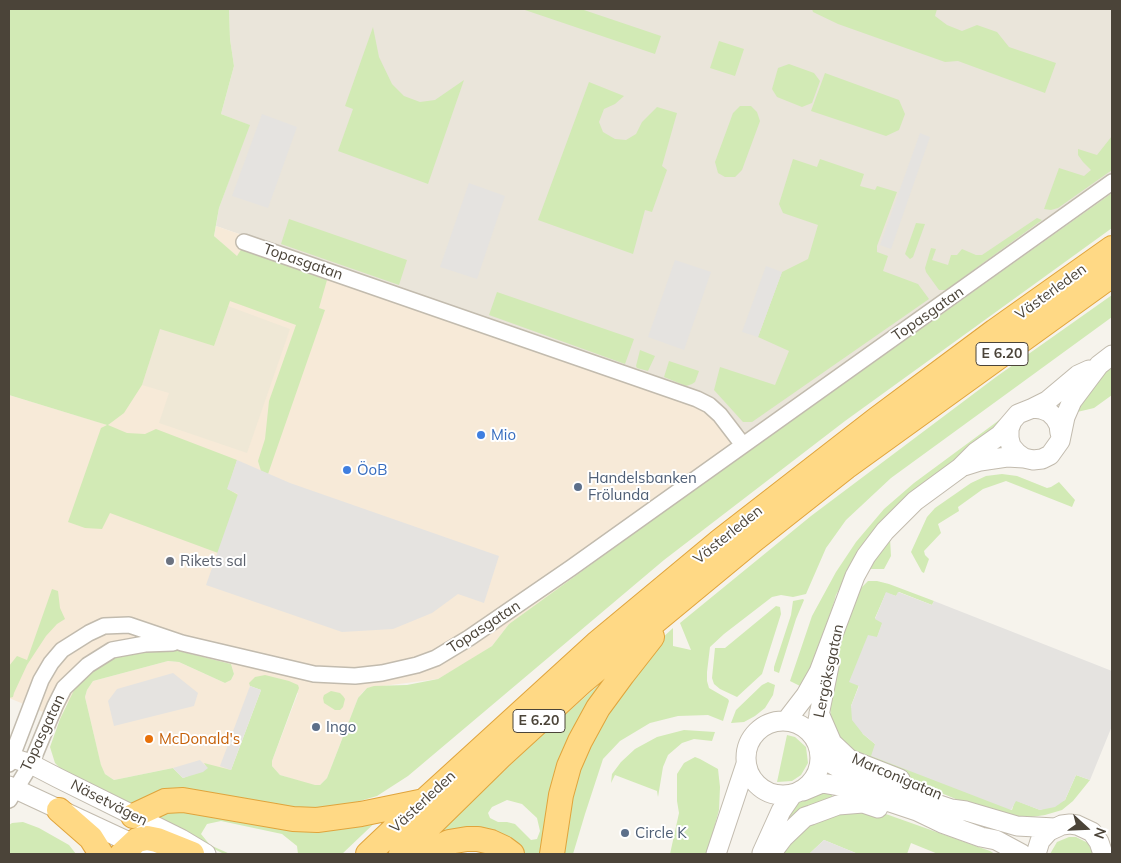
<!DOCTYPE html>
<meta charset="utf-8">
<style>
body{margin:0}
#map{position:relative;width:1121px;height:863px;overflow:hidden;background:#f6f3ec;font-family:Mulish,sans-serif}
canvas{display:block}
.frame{position:absolute;inset:0;border:10px solid #4b4439;pointer-events:none}
.north{position:absolute;left:1061px;top:803px;width:50px;height:50px;-webkit-text-stroke:4px #fff;paint-order:stroke;rotate:110deg;font-size:14px;font-weight:700;line-height:20px;text-align:center;color:#4b4439}
.north::after{content:'';display:block;margin:auto;width:18px;height:22px;background:#4b4439;clip-path:polygon(50% 0,100% 100%,50% 72%,0 100%)}
</style>
<div id="map">
<canvas width="1121" height="863"></canvas>
<div class="frame"></div>
<div class="north">N</div>
</div>
<script>
const context = document.querySelector('canvas').getContext('2d');
context.lineJoin = 'round';
function paint(path, color) { context.fillStyle = color; context.fill(path, 'evenodd'); }
const toPath = rows => new Path2D(rows.map(r => 'M' + r).join(''));
function stroke(path, color, width, dash) { context.strokeStyle = color; context.lineWidth = width; context.lineCap = dash ? 'butt' : 'round'; context.setLineDash(dash || []); context.stroke(path); }
function drawText(font, color, halo, rows, align = 'center') {
  context.font = font + ' Mulish,sans-serif'; context.lineWidth = 4; context.setLineDash([]); context.textBaseline = 'middle'; context.strokeStyle = halo; context.fillStyle = color; for (const [text, x, y, turn = 0] of rows) {
    context.save(); context.translate(x, y); context.rotate((+turn || 0) * Math.PI / 180); context.textAlign = isNaN(turn) ? turn : align; if (halo) context.strokeText(text, 0, 0); context.fillText(text, 0, 0); context.restore();
  }
}
paint(toPath([
 [229,9,1112,9,1112,177,746,433,709,397,216,226,219,208,249,125,221,114,234,66,230,39]
]), '#eae5da');
paint(toPath([
 [216,226,709,397,746,433,755,446,509,624,492,646,467,662,438,679,367,688,363,692,358,698,327,778,320,785,315,786,280,775,272,766,272,761,298,693,250,686,231,770,173,768,114,780,105,774,101,766,85,697,87,690,93,681,168,661,179,662,225,683,231,680,234,674,231,664,175,650,124,654,66,704,60,719,9,698,9,395,108,425,160,328,236,256,214,236]
]), '#f7ead8');
paint(toPath([
 [228,306,290,329,247,453,159,423,169,393,142,385,160,328,214,346]
]), '#efe8d6');
paint(toPath([
 [9,9,229,9,230,39,234,66,221,114,250,125,219,208,214,236,237,256,242,248,327,280,319,308,325,310,268,474,261,471,258,461,265,439,269,401,296,325,230,301,214,346,160,329,142,385,124,413,108,425,127,433,145,434,156,429,237,460,228,489,240,496,218,553,110,513,102,529,85,528,68,522,101,428,107,425,9,395],
 [522,9,581,9,661,36,655,54],
 [812,9,937,9,935,16,947,25,962,31,977,25,997,32,1009,47,1056,63,1045,93,958,61,945,62,838,24,813,12],
 [373,27,379,57,392,84,404,96,420,102,435,100,464,80,428,184,338,151,353,109,345,106],
 [719,41,744,49,735,76,710,68],
 [789,64,814,73,820,81,812,103,802,107,777,97,772,89,778,68],
 [825,73,899,100,905,114,899,130,886,136,811,111],
 [589,82,624,96,615,104,604,109,599,122,603,132,615,139,626,140,636,134,642,122,657,107,677,113,662,166,667,170,652,212,645,210,633,254,538,220],
 [740,106,751,106,757,112,760,121,742,170,735,177,725,177,718,173,715,162,733,113],
 [1112,136,1112,170,1058,208,1051,210,1044,209,1059,168,1084,176,1091,170,1083,162,1078,155,1078,149,1097,155],
 [793,159,817,167,820,159,864,174,860,186,875,190,877,186,897,192,877,246,877,252,888,256,883,271,918,284,929,299,752,422,743,422,714,390,720,367,775,385,789,351,758,337,782,272,808,259,818,225,783,213,779,204],
 [1112,193,1112,228,845,421,664,560,408,776,377,796,343,806,304,811,125,803,62,770,55,763,50,747,60,719,76,686,90,670,109,658,139,652,175,650,231,664,234,674,231,680,225,683,179,662,168,661,93,681,87,690,85,697,101,765,105,774,114,780,173,768,183,778,207,768,204,763,231,770,261,690,250,686,249,683,255,677,265,675,289,681,298,685,299,688,272,761,272,766,280,775,315,785,320,785,327,778,358,698,367,688,374,686,407,685,438,679,492,646,509,624,658,516],
 [1037,218,1042,220,946,290,939,290,926,272,925,268,931,248,936,249,932,260,948,265,951,255,957,255,962,249,976,255,982,255],
 [289,219,407,260,399,285,281,244],
 [916,223,925,224,913,257,910,259,905,254],
 [497,292,634,339,625,364,489,315],
 [1112,295,1112,317,891,478,846,520,826,548,806,594,793,597,781,595,772,597,724,634,710,647,707,672,707,681,709,688,728,699,729,701,723,721,708,715,678,716,650,723,620,741,603,759,585,814,573,854,558,854,577,760,649,650,673,628,673,646,691,650,680,623,811,516,996,377],
 [640,350,655,356,648,371,637,368,636,366],
 [669,361,699,371,695,382,692,384,686,386,664,377],
 [1112,366,1112,395,1094,408,1073,413,1091,385],
 [1002,418,994,432,919,486,891,511,862,547,836,595,822,645,804,688,790,681,812,616,836,572,856,542,884,509,914,483],
 [1002,474,1017,476,1047,488,1051,487,1059,482,1075,500,1072,507,1006,481,983,489,958,507,959,511,938,524,941,533,924,551,925,555,929,559,924,573,922,572,911,552,927,517,935,508,971,483,986,476],
 [890,538,891,556,884,569,868,569],
 [868,581,877,581,889,584,934,601,932,605,899,592,896,596,886,593,875,618,883,622,851,706,863,734,875,744,1012,810,1015,800,1040,810,1065,800,1076,775,1090,780,1073,801,1062,810,1045,815,1025,818,1004,815,975,807,917,783,858,757,847,749,832,724,829,700,833,673,850,606,859,590],
 [52,589,58,591,60,608,65,619,57,624,46,636,27,665,14,693,13,697,9,698,9,666,17,656,27,660],
 [803,599,804,600,796,619,779,673,774,671,774,667,791,615,793,601],
 [776,606,780,607,781,614,762,674,737,697,720,689,714,684,712,678,715,648,725,648],
 [611,674,545,854,523,854,439,834,440,831,542,735],
 [507,800,522,804,537,818,540,831,537,839,531,840,515,824,507,822,498,822,490,818,488,813,492,807],
 [768,682,775,685,773,695,765,708,755,716,744,722,731,723,736,710,762,685],
 [331,691,340,693,343,696,345,699,343,707,340,710,335,710,324,703,323,698,324,695],
 [684,730,715,732,712,741,694,739,682,743,668,755,663,767,658,797,657,791,615,775,611,783,612,774,621,762,635,749,657,737],
 [787,735,795,737,806,747,808,763,801,775,792,781,777,782],
 [695,757,700,759,718,769,720,787,719,810,707,854,670,854,679,813,677,801,677,774,684,763],
 [833,791,831,801,769,846,795,802,809,794],
 [848,810,883,813,990,851,995,854,938,854,911,843,907,854,858,854,824,840,809,854,778,854,805,823],
 [158,811,383,815,342,854,298,854,297,846,282,834,221,821,207,824,201,834,210,845,230,854,224,854,148,815],
 [23,822,39,828,69,845,76,854,9,854,9,825,12,823],
 [1069,837,1076,837,1088,843,1093,854,1050,854,1057,842]
]), '#d2eab5');
paint(toPath([
 [262,114,297,127,268,208,232,196],
 [920,133,930,137,891,249,880,245],
 [469,183,505,196,477,279,440,267],
 [675,260,711,272,684,350,648,337],
 [766,266,782,272,758,337,742,332],
 [237,460,290,483,499,556,484,603,458,594,432,613,393,629,342,632,206,585,238,494,227,489],
 [886,592,896,596,898,592,932,605,934,601,1112,671,1112,726,1090,780,1076,775,1065,800,1055,807,1040,810,1016,801,1011,810,871,756,875,744,863,734,852,720,851,706,859,686,849,682,868,635,877,637,882,623,875,619],
 [173,673,198,693,194,706,114,726,108,701,117,689],
 [250,686,261,690,231,770,220,766],
 [200,760,208,768,203,772,183,778,173,768],
 [824,840,858,854,809,854]
]), '#e5e3e0');
const minor = toPath([
 [244,242,697,399,709,405,720,415,743,445],
 [9,764,41,680,51,663,62,650,89,633,104,626,129,625,182,643,314,674,355,676,382,673,417,665,436,658,469,638,571,568,1112,182],
 [9,800,31,764,55,706,64,688,88,665,112,650,145,644,173,643]
]);
const tertiary = toPath([
 [1033,408,1047,401,1078,375,1089,370],
 [1060,433,1059,425,1055,418,1049,412,1041,409,1033,408,1018,414,1012,421,1009,429,1009,438,1011,446,1017,453,1024,458,1033,460,1042,459,1050,455,1060,441,1065,417,1072,401,1099,365,1112,355],
 [964,466,980,461,1007,457,1024,458],
 [819,713,832,743,849,759,900,779],
 '746 758a37 37 0 1 1 74 0a37 37 0 1 1-74 0Z',
 [786,721,806,695,819,672,855,576,866,556,885,531,915,501,960,468,976,452,1000,435,1012,421],
 [817,725,829,666],
 [820,750,832,764,853,776,951,809,966,811,1017,826,1055,828],
 [9,757,31,764,58,778,181,839,206,854],
 [9,786,155,854],
 [803,791,822,783,845,787,917,811,942,823,981,837,996,840,1022,854],
 [762,853,781,811,792,795],
 [716,854,746,764],
 [771,854,783,838,805,817,811,815,838,805,863,803,878,808],
 [1036,854,1040,841,1049,831,1062,825,1070,824,1077,825,1092,832,1099,842,1103,854]
]);
const trunk = toPath([
 [59,810,91,838,101,854],
 [133,816,165,801,183,800,293,819,317,820,361,814,424,801],
 [122,854,137,840,147,838,157,840,192,854],
 [368,854,424,801,596,644,720,541,877,419,995,331,1112,248],
 [401,854,500,757,583,681,756,538,846,467,1112,275],
 [424,854,449,842,467,839,478,839,491,842,504,848,512,854],
 [552,854,561,795,569,766,580,741,598,708,623,674,652,637]
]);
stroke(minor, '#c2bbae', 18);
stroke(tertiary, '#c2bbae', 21);
stroke(trunk, '#e0a43c', 26);
stroke(minor, '#fff', 15);
stroke(tertiary, '#fff', 19);
stroke(trunk, '#ffd985', 24);
for (const [x, y, r, color] of [
 [481,435,5,"#3f7fe0"],
 [347,470,5,"#3f7fe0"],
 [578,487,5,"#5c6f8a"],
 [170,561,5,"#6b7280"],
 [316,727,5,"#5c6f8a"],
 [149,739,5,"#e8710a"],
 [625,833,5,"#5c6f8a"]
]) { const dot = new Path2D(); dot.arc(x, y, r, 0, 2 * Math.PI); context.fillStyle = color; context.fill(dot); stroke(dot, '#fff', 2); }
for (const [x, y, w] of [
 [1002,354,52],
 [539,721,52]
]) { const box = new Path2D(); box.roundRect(x - w / 2, y - 11.5, w, 23, 4); context.fillStyle = '#fff'; context.fill(box); stroke(box, '#4b4439', 1); }
drawText('bold 14px', '#4b4439', null, [
 ["E 6.20",1002,354],
 ["E 6.20",539,721]
]);
drawText('15px', '#4b4439', '#fff', [
 ["Topasgatan",303,262,19],
 ["Västerleden",1051,292,-36],
 ["Topasgatan",928,314,-35],
 ["Västerleden",728,535,-39],
 ["Topasgatan",484,627,-33],
 ["Lergöksgatan",829,671,-78],
 ["Topasgatan",43,733,-65],
 ["Marconigatan",897,777,23],
 ["Västerleden",423,802,-43],
 ["Näsetvägen",109,803,27]
]);
drawText('15px', '#366cbe', '#fff', [
 ["Mio",491,435],
 ["ÖoB",357,470]
], 'left');
drawText('15px', '#4e5e75', '#fff', [
 ["Handelsbanken",588,478],
 ["Frölunda",588,495],
 ["Ingo",326,727],
 ["Circle K",635,833]
], 'left');
drawText('15px', '#5b616d', '#fff', [
 ["Rikets sal",180,561]
], 'left');
drawText('15px', '#c56008', '#fff', [
 ["McDonald's",159,739]
], 'left');
</script>
